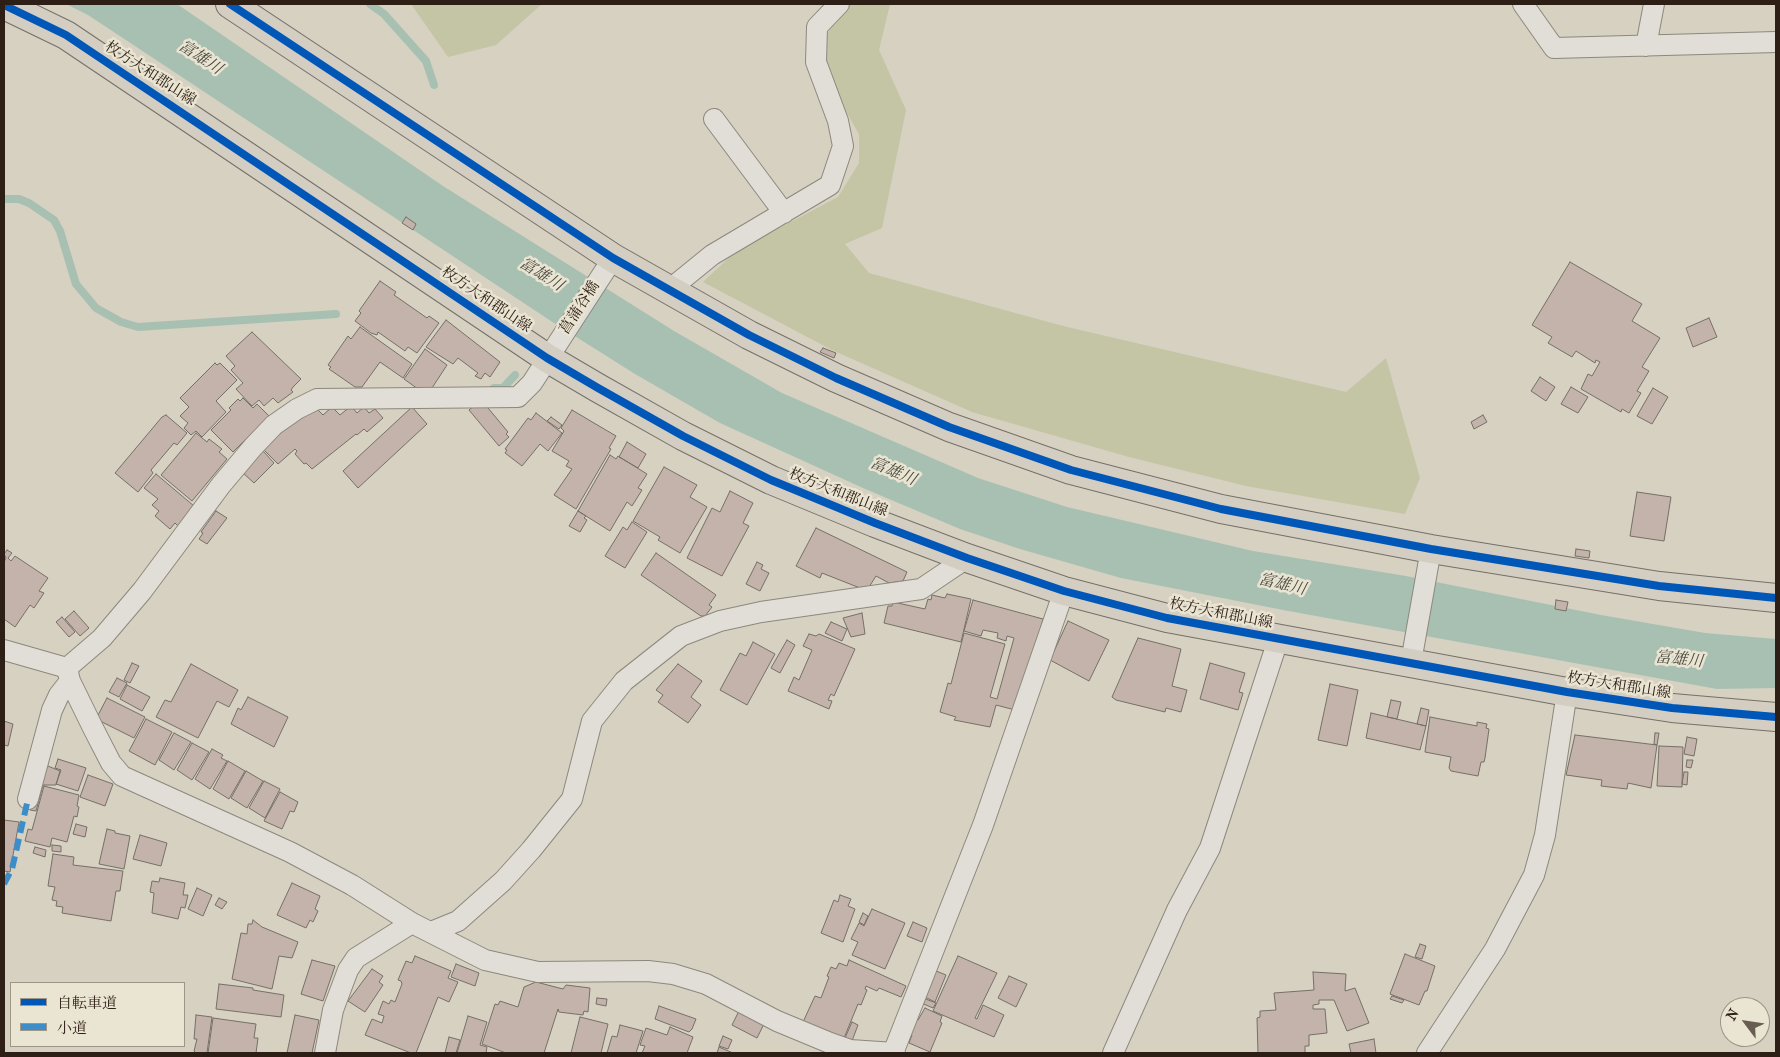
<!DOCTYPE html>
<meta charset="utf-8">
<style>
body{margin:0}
#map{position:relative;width:1780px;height:1057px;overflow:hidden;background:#d6d1c1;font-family:"IM FELL French Canon","Noto Serif JP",serif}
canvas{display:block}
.frame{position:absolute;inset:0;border:5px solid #2e1f16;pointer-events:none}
.legend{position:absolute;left:10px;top:982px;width:175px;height:65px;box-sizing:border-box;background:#eae4d2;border:1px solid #9f9587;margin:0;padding:6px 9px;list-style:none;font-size:15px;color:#2e1f16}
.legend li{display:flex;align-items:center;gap:10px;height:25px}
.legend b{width:25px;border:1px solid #9f9587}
.north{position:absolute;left:1720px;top:997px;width:50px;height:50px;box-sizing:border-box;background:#eae4d2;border:1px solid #9f9587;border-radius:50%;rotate:301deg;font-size:14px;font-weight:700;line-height:20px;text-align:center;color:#2e1f16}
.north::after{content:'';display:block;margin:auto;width:18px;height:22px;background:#695d52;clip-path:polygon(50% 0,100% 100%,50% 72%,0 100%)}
</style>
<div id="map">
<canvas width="1780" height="1057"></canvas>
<div class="frame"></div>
<ul class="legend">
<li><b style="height:6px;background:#0057b8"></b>自転車道</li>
<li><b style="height:6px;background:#3c8dc8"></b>小道</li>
</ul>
<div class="north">N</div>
</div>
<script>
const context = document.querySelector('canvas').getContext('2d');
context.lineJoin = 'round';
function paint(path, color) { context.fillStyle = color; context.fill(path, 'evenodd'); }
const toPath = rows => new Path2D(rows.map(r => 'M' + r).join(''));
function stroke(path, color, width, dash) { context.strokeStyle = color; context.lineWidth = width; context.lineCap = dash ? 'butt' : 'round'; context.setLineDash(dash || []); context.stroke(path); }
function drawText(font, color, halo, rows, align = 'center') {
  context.font = font + ' "IM FELL French Canon","Noto Serif JP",serif'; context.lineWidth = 5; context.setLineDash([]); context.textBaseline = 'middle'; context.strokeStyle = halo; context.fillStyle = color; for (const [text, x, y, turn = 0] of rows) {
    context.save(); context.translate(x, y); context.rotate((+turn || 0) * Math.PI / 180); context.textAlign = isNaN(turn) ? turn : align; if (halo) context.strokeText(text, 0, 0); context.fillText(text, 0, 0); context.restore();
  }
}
paint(toPath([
 [411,4,542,4,496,45,448,57],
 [847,4,890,4,879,50,906,110,882,228,845,244,869,273,1063,326,1346,392,1386,358,1420,478,1405,514,1246,486,1129,457,972,412,832,350,703,282,736,251,838,197,859,163,859,134,830,84,823,40]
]), '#c4c5a4');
paint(toPath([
 [66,4,177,4,443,186,674,331,782,393,978,478,1067,507,1253,551,1406,576,1601,615,1705,633,1776,639,1776,688,1717,689,1283,610,1121,578,1020,549,960,529,863,488,720,423,635,374,554,323,88,15]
]), '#a8c0b2');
stroke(toPath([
 [370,4,384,14,426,61,434,85],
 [4,199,19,199,29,203,54,220,60,231,76,284,96,308,121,322,138,327,336,314],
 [494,388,503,388,515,375]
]), '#a8c0b2', 8);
const building = toPath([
 [406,217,416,224,413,230,402,223,406,217],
 [1570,262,1642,304,1632,321,1660,338,1642,367,1649,371,1637,391,1641,393,1629,413,1622,409,1621,412,1581,389,1588,374,1592,376,1600,362,1596,360,1595,363,1576,351,1572,357,1548,343,1552,337,1532,325,1570,262],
 [380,281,396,292,394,295,427,318,429,316,439,323,417,353,408,347,405,351,378,332,377,335,371,333,355,321,361,313,359,311,380,281],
 [1709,318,1717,337,1693,347,1686,328,1709,318],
 [446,320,500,362,490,377,485,373,481,379,475,376,478,373,458,358,453,364,426,347,446,320],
 [360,327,412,364,403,378,380,362,362,387,355,387,329,369,331,367,328,365,348,336,351,339,360,327],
 [252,332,301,379,293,387,291,390,293,392,278,403,273,398,264,406,259,400,252,406,236,389,243,383,231,370,235,366,226,356,252,332],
 [823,348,836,353,834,358,820,352,823,348],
 [425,349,447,365,432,388,418,389,404,379,425,349],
 [215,363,217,365,220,363,237,380,216,401,226,412,202,437,196,431,191,435,184,428,188,423,180,416,189,407,180,398,215,363],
 [1540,377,1555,387,1546,401,1531,391,1540,377],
 [1571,387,1588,397,1578,413,1561,404,1571,387],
 [1653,388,1668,397,1652,424,1637,416,1653,388],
 [243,398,253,408,257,404,269,416,233,452,211,430,231,410,229,408,238,399,240,401,243,398],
 [479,402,483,402,508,432,506,434,509,437,499,446,469,410,479,402],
 [351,406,357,413,364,407,369,413,375,409,383,418,367,432,364,429,357,435,356,434,312,469,306,463,304,464,295,454,297,451,295,449,278,464,263,449,283,431,316,408,323,415,332,407,340,415,351,406],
 [412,407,427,424,358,488,343,471,412,407],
 [572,410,616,436,609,448,611,449,576,509,554,495,572,469,566,466,569,461,552,451,564,431,561,428,572,410],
 [536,413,562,433,548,451,540,444,522,466,505,453,507,450,505,449,528,418,531,420,536,413],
 [166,415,187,433,177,445,174,443,151,470,153,473,138,492,115,473,162,417,166,415],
 [1483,415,1487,422,1474,429,1471,422,1483,415],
 [551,417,562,425,559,429,547,421,551,417],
 [196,433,207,442,209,439,222,449,219,452,227,459,192,501,161,475,196,433],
 [627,442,646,454,638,468,619,457,627,442],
 [263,451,274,463,254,483,242,472,263,451],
 [610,455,616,459,618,456,647,474,638,488,642,490,632,506,627,502,610,531,578,511,610,455],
 [664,467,697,485,690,497,707,507,680,553,658,540,660,537,633,521,664,467],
 [156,474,194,506,178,526,175,523,170,529,155,516,159,511,152,505,158,499,144,488,156,474],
 [730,491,753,503,743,523,749,526,722,576,687,558,712,508,720,512,730,491],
 [1637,492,1671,497,1664,541,1630,536,1637,492],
 [216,511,227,518,207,544,199,539,203,533,201,532,216,511],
 [578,511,586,516,584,518,587,520,580,532,569,526,578,511],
 [632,522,647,532,625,568,605,556,623,527,627,530,632,522],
 [816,528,907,572,903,581,889,583,876,576,869,587,860,588,822,573,820,578,796,566,816,528],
 [1576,549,1590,551,1589,558,1575,556,1576,549],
 [7,550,12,553,8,558,11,561,15,556,48,578,39,591,44,593,34,608,30,605,15,627,4,619,4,562,6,558,4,554,7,550],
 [656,553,716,595,709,605,712,607,705,616,701,616,641,575,656,553],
 [757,562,763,565,761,569,769,573,760,591,746,584,757,562],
 [947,594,971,599,961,642,884,623,888,606,892,606,893,602,925,609,928,599,931,600,932,595,945,598,947,594],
 [973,600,1043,619,1019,711,996,705,990,727,954,720,956,717,940,712,948,683,951,684,964,633,1005,644,990,697,997,699,1014,638,1007,636,1006,641,997,638,998,633,983,630,981,636,964,631,973,600],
 [1556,600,1568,602,1566,611,1555,609,1556,600],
 [74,611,89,628,80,636,65,619,74,611],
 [862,613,865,634,851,637,843,618,862,613],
 [62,617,75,632,69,637,56,622,62,617],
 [1068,621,1109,640,1089,681,1050,660,1068,621],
 [831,622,847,629,842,641,825,633,831,622],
 [809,634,816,636,819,634,855,649,834,696,831,694,828,700,832,701,829,709,788,691,794,677,799,680,812,650,803,646,809,634],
 [1138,638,1181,649,1172,686,1187,690,1181,712,1166,708,1165,712,1116,700,1112,697,1138,638],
 [787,640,795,645,780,673,771,668,787,640],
 [753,642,775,654,747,705,720,690,740,653,746,656,753,642],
 [132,663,139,666,130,683,124,680,132,663],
 [1210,663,1245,673,1239,692,1243,693,1238,710,1200,699,1210,663],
 [191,664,238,690,229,707,217,701,198,738,156,717,165,700,171,702,191,664],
 [678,664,702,681,691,697,701,705,688,723,658,702,663,695,656,690,678,664],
 [117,678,127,683,119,697,109,692,117,678],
 [1330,684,1358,690,1347,746,1318,740,1330,684],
 [127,685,150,697,142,711,120,699,127,685],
 [248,697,288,717,274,747,231,724,238,708,241,710,248,697],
 [107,698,145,717,134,738,96,719,107,698],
 [1391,700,1401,702,1397,719,1387,717,1391,700],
 [1421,708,1429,710,1426,726,1417,724,1421,708],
 [1371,713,1426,726,1420,750,1366,738,1371,713],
 [1430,717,1477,726,1477,722,1487,724,1486,728,1489,729,1485,758,1484,762,1481,762,1478,776,1451,771,1449,768,1451,757,1425,752,1430,717],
 [146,719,172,732,155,765,129,751,146,719],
 [4,721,13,724,8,746,4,745,4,721],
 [174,733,191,742,174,770,159,760,174,733],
 [1655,733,1659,733,1657,745,1654,744,1655,733],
 [1575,735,1657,745,1651,788,1628,783,1627,789,1601,786,1602,780,1566,775,1575,735],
 [1687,737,1697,739,1694,756,1684,754,1687,737],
 [192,743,209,752,192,780,177,770,192,743],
 [1659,746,1683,747,1682,787,1657,786,1659,746],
 [212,749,223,755,221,758,227,761,210,789,195,779,212,749],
 [58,759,86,768,78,791,56,784,61,770,55,768,58,759],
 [1687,760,1693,760,1691,768,1686,767,1687,760],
 [228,761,245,771,229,799,213,789,228,761],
 [43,764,60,771,56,785,43,785,36,811,30,810,43,764],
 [246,771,263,781,247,808,231,798,246,771],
 [1684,772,1688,772,1687,785,1682,784,1684,772],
 [88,775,113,784,105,806,80,797,88,775],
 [264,781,280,789,265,818,249,808,264,781],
 [44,786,79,795,77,806,79,807,77,817,74,816,67,842,52,838,50,847,25,841,28,829,32,830,44,786],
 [280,792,298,802,294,812,290,811,282,829,264,821,280,792],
 [4,820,19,822,10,872,4,871,4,820],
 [76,824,87,827,85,837,73,834,76,824],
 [107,829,115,831,115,833,130,836,124,869,99,864,107,829],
 [140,835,167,843,161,866,133,859,140,835],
 [52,845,61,846,61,852,52,851,52,845],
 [35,847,46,850,45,857,33,853,35,847],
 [53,854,74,857,73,865,123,871,120,891,116,891,111,921,62,913,63,907,56,906,57,901,52,900,55,887,48,886,53,854],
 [160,878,185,883,183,895,188,895,185,908,181,907,178,919,152,913,154,893,150,892,152,881,159,882,160,878],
 [292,883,320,896,315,909,318,911,313,922,310,920,306,928,277,915,292,883],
 [197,888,212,895,203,916,188,909,197,888],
 [840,895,851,899,848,906,855,909,843,942,821,933,834,900,838,902,840,895],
 [219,898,227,902,222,909,215,905,219,898],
 [872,909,905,923,885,969,852,955,858,942,851,939,859,923,864,926,872,909],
 [863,913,868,916,864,925,859,922,863,913],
 [253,920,262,927,298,942,292,958,279,956,272,989,232,979,241,933,247,934,248,924,252,924,253,920],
 [913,922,927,928,922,942,907,936,913,922],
 [1420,944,1426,946,1422,959,1415,957,1420,944],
 [1405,954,1435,966,1427,991,1425,991,1419,1005,1390,994,1405,954],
 [415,956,451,971,448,978,458,982,449,1002,438,997,416,1053,411,1053,365,1035,372,1019,382,1023,384,1016,378,1014,383,1001,389,1004,391,1000,395,1002,402,984,401,981,398,980,406,961,412,963,415,956],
 [958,956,997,973,975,1018,977,1019,983,1005,1004,1015,994,1037,933,1011,958,956],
 [312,960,335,966,323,1001,301,994,312,960],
 [849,960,906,986,901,997,879,988,877,991,866,986,865,989,867,990,861,1005,858,1004,844,1038,803,1022,815,996,821,998,829,977,827,976,831,967,836,969,839,963,847,966,849,960],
 [456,964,479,973,475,986,451,977,456,964],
 [372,969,383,976,379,982,383,985,365,1012,348,1001,372,969],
 [936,971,946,975,935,1002,925,997,936,971],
 [1313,972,1346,974,1345,991,1355,988,1369,1023,1347,1031,1334,1000,1319,1000,1319,1004,1313,1005,1313,1009,1325,1009,1327,1033,1309,1035,1309,1046,1305,1046,1305,1053,1258,1053,1257,1018,1260,1017,1260,1011,1276,1010,1274,993,1314,990,1313,972],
 [1009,976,1027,984,1016,1007,998,998,1009,976],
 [536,982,563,989,566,985,590,988,588,1012,584,1011,583,1015,559,1012,558,1009,544,1053,506,1053,482,1044,495,1004,498,1005,500,1001,518,1007,524,987,536,982],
 [219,984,253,988,253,990,284,995,281,1017,216,1009,219,984],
 [1392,996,1404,1000,1402,1003,1390,999,1392,996],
 [597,998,607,999,606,1006,596,1004,597,998],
 [923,998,936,1003,933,1008,921,1003,923,998],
 [659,1006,696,1019,692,1029,689,1032,655,1019,659,1006],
 [925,1008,942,1016,940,1022,942,1023,930,1052,909,1043,912,1035,908,1033,914,1019,918,1020,925,1008],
 [739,1011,764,1024,757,1038,732,1025,739,1011],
 [196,1015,212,1017,207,1053,196,1053,194,1051,197,1039,194,1039,196,1015],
 [295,1015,319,1020,312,1053,287,1053,295,1015],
 [468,1016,487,1022,480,1045,487,1047,486,1053,457,1053,468,1016],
 [580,1017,608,1024,601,1053,571,1053,580,1017],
 [213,1018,256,1024,254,1038,258,1038,256,1053,208,1053,213,1018],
 [852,1022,858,1025,852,1041,845,1038,852,1022],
 [620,1025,643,1031,636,1053,607,1053,612,1036,617,1037,620,1025],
 [670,1027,693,1037,687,1053,642,1053,645,1046,640,1045,646,1028,667,1035,670,1027],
 [723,1036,732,1040,728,1049,719,1046,723,1036],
 [449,1037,460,1040,456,1053,445,1053,449,1037],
 [1374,1039,1376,1053,1351,1053,1349,1044,1374,1039],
 [719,1047,733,1053,717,1053,719,1047]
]);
paint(building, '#c4b3aa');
stroke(building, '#757067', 1);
const street = toPath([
 [1523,4,1554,48,1776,42],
 [1646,46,1654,4],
 [714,119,784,213],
 [669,290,712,255,830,185,843,146,838,121,816,62,817,27,839,4],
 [4,650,67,668,102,638,142,591,221,485,253,447,274,425,297,409,317,399,518,397,532,383,613,258],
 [1411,662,1431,549],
 [67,668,70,681,93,728,111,763,122,776,290,852,352,885,412,923,485,960,538,972,648,971,673,974,706,984,777,1021,830,1043,850,1050,895,1053],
 [28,799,52,710,59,695,70,681],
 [431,932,458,921,503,881,531,850,572,799,592,721,624,681,681,636,720,621,761,612,921,589,967,558],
 [325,1053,333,1010,348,970,356,958,412,923],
 [893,1053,983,825,1064,591],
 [1113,1053,1177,910,1210,848,1278,640],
 [1427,1053,1495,949,1534,875,1545,835,1567,692]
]);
const primary = toPath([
 [230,4,613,258,749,335,836,378,949,427,1071,470,1221,509,1431,549,1659,586,1776,598],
 [4,5,66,35,547,358,598,388,683,436,771,480,875,523,967,558,1064,591,1167,618,1567,692,1672,708,1776,717]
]);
stroke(street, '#8d887e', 22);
stroke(primary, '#757067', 30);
stroke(street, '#e0ded6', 20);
stroke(primary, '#d4cec2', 28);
stroke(toPath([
 [4,884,12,869,28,799]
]), '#3c8dc8', 6, [12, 6]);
stroke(toPath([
 [230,4,613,258,749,335,836,378,949,427,1071,470,1221,509,1431,549,1659,586,1776,598],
 [4,5,66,35,547,358,598,388,683,436,771,480,875,523,967,558,1064,591,1167,618,1567,692,1672,708,1776,717]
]), '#0057b8', 8);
drawText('15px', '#2e1f16', '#eae4d2', [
 ["枚方大和郡山線",150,74,33],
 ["枚方大和郡山線",486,300,34],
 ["菖蒲谷橋",580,308,-57],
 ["枚方大和郡山線",838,493,22],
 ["枚方大和郡山線",1221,614,11],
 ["枚方大和郡山線",1619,686,9]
]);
drawText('italic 16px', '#4d4d43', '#eae4d2', [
 ["富雄川",200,58,33],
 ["富雄川",541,275,32],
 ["富雄川",893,472,23],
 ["富雄川",1282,585,13],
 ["富雄川",1679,660,6]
]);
</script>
